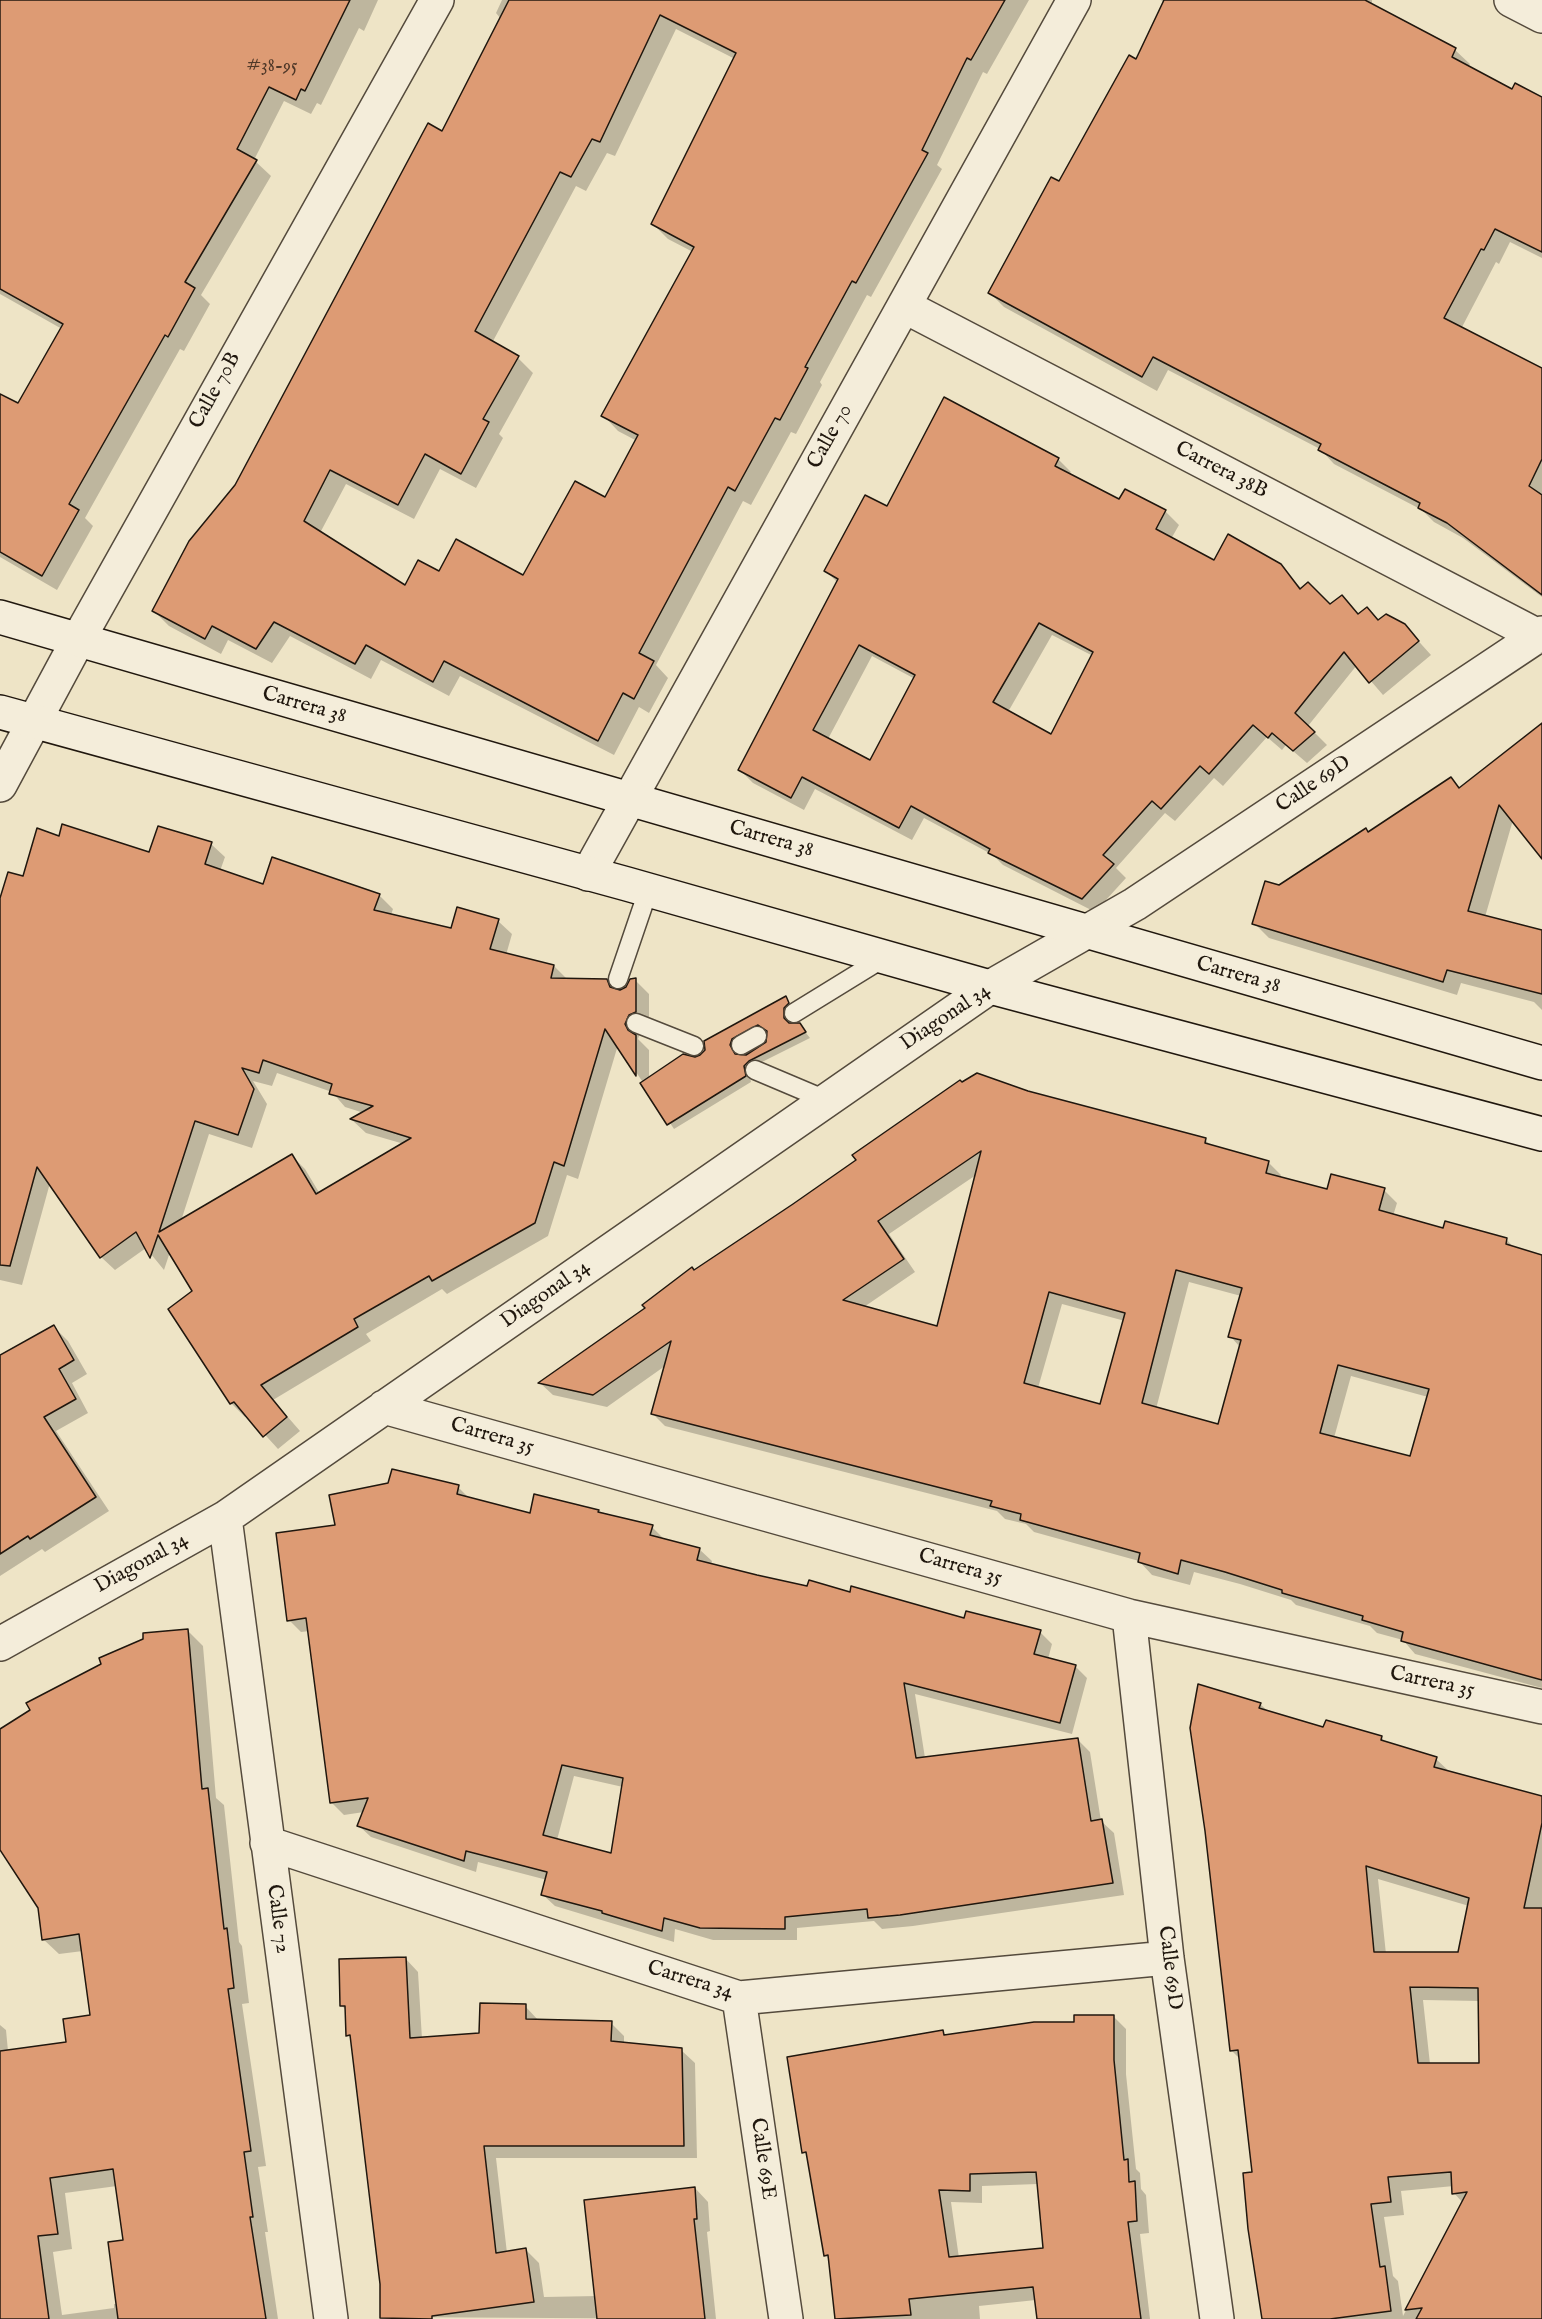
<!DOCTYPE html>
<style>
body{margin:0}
canvas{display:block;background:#eee4c6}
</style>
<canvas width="1542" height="2319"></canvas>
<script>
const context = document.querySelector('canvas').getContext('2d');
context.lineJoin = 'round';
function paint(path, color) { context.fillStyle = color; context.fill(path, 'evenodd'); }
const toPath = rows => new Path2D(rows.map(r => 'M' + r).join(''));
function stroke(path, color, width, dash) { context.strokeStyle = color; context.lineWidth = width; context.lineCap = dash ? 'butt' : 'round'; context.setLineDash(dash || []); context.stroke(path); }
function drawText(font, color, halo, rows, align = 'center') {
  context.font = font + ' "IM FELL English",serif'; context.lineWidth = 5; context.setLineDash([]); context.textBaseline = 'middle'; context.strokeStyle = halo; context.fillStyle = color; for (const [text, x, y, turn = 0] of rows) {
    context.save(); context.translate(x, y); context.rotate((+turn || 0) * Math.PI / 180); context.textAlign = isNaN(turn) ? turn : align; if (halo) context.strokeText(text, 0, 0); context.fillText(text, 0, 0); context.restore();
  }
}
paint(toPath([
 [0,0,378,0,364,31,359,28,321,105,317,103,311,114,284,101,254,160,271,176,201,295,210,304,184,351,180,349,85,518,93,526,57,590,0,557,0,396,19,405,62,329,0,294],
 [502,0,1029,0,987,74,983,72,937,165,942,169,871,297,867,295,820,382,822,385,796,434,791,432,751,505,743,501,656,665,668,678,649,713,639,707,614,755,460,676,449,696,381,660,371,679,290,636,272,663,228,640,221,654,169,626,154,611,236,486,442,133,501,19,496,13],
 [676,29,735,59,653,224,668,239,693,252,603,415,618,431,637,441,605,499,524,577,440,573,405,587,320,533,346,484,414,519,440,469,476,488,503,438,499,434,533,373,518,358,492,343,576,186,586,191,607,153,615,156],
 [1161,0,1372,0,1372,6,1455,50,1470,64,1468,67,1513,91,1542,99,1542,258,1510,242,1499,264,1496,262,1461,329,1542,371,1542,597,1463,538,1434,522,1422,510,1334,464,1320,449,1168,370,1157,391,1004,307,989,292,1136,61,1164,3],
 [1058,459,1071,472,1069,475,1120,501,1125,491,1166,512,1179,525,1171,539,1214,562,1280,565,1302,589,1330,606,1342,597,1359,615,1404,625,1431,655,1383,695,1357,665,1308,726,1327,745,1307,763,1286,745,1282,750,1267,737,1223,786,1214,778,1175,821,1165,813,1116,868,1126,878,1095,912,1003,865,993,855,924,818,912,840,815,789,804,810,753,783,740,770,838,583,826,571,887,508],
 [1052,635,1093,656,1051,736,1008,712],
 [872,656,915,679,871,762,828,739],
 [1542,726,1542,856,1513,820,1485,917,1542,932,1542,1010,1534,1002,1461,983,1457,995,1269,938,1254,923,1280,887,1369,833,1451,779,1461,789],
 [60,838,150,854,211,844,225,857,220,871,264,885,379,895,393,909,391,915,452,930,498,921,512,934,506,955,554,966,567,979,606,980,620,992,635,980,649,994,649,1026,642,1028,638,1039,649,1050,649,1079,695,1059,786,998,794,1009,789,1014,789,1025,799,1024,810,1038,754,1066,749,1072,751,1082,674,1129,618,1045,578,1179,567,1175,548,1236,447,1294,442,1289,366,1334,371,1341,273,1400,300,1431,278,1449,247,1415,245,1417,231,1403,194,1291,170,1252,164,1270,146,1248,115,1270,101,1257,50,1183,22,1285,0,1280,0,914,24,878],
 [758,1031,768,1032,770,1036,764,1047,741,1058,736,1055,735,1051],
 [277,1073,332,1092,345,1107,364,1113,352,1120,366,1133,404,1144,320,1194,305,1169,291,1155,181,1221,209,1134,252,1148,267,1104,253,1081,272,1086],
 [1027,1093,1205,1140,1213,1147,1268,1162,1281,1175,1280,1178,1328,1191,1384,1190,1397,1203,1393,1216,1444,1230,1507,1240,1515,1249,1542,1256,1542,1688,1415,1654,1403,1640,1377,1633,1370,1626,1296,1605,1291,1600,1240,1584,1194,1572,1190,1585,1152,1575,1139,1561,1034,1532,1026,1524,1005,1519,997,1511,665,1426,652,1413,665,1366,607,1407,553,1395,540,1383,647,1309,694,1272],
 [976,1175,938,1328,864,1307,915,1272,889,1234],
 [1189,1282,1241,1296,1230,1336,1240,1347,1219,1426,1156,1409],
 [1062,1304,1125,1321,1101,1406,1038,1388],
 [1351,1376,1428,1397,1411,1458,1334,1438],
 [54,1327,68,1341,87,1374,72,1383,88,1413,56,1431,109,1511,45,1552,42,1549,0,1576,0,1376],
 [458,1487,471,1500,531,1515,598,1511,652,1527,664,1539,699,1549,712,1561,711,1565,808,1588,851,1593,965,1620,1040,1632,1052,1644,1048,1659,1075,1666,1087,1678,1072,1734,915,1694,925,1758,1078,1740,1090,1752,1101,1821,1114,1833,1124,1895,913,1926,882,1929,874,1921,797,1928,797,1940,713,1940,675,1929,674,1942,555,1906,542,1894,547,1880,478,1862,476,1872,371,1837,358,1825,364,1812,344,1815,332,1803,310,1631,301,1632,289,1620,337,1526],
 [574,1776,623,1787,613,1855,557,1840],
 [187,1630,203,1646,216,1798,224,1805,239,1942,242,1946,249,2003,242,2004,266,2166,258,2167,268,2232,265,2232,278,2319,0,2319,0,2025,6,2030,8,2051,68,2043,91,2016,83,1951,59,1954,43,1939,40,1908,0,1847,0,1731],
 [117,2186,124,2241,117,2304,114,2304,114,2308,62,2315,53,2252,72,2249,65,2193],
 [1260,1704,1269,1712,1324,1729,1381,1737,1387,1744,1436,1759,1451,1773,1542,1797,1542,2319,1264,2319,1253,2173,1240,2059,1231,2050,1207,1831],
 [1378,1879,1469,1906,1459,1954,1386,1954],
 [1423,2000,1479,2001,1480,2064,1430,2064],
 [1454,2186,1454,2193,1463,2203,1403,2316,1398,2281,1393,2276,1384,2217,1404,2215,1401,2191],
 [405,1958,418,1972,422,2039,481,2035,525,2006,539,2021,611,2023,624,2036,624,2044,681,2050,695,2063,697,2158,496,2158,507,2253,526,2250,539,2263,544,2297,596,2296,695,2188,708,2202,710,2231,707,2232,716,2319,382,2317,382,2284,352,2039,348,2035,346,2010,341,2005],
 [1114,2017,1126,2029,1126,2074,1136,2169,1140,2173,1141,2189,1146,2195,1149,2233,1140,2234,1150,2319,1038,2319,1036,2300,979,2306,980,2319,837,2319,830,2260,825,2255,808,2156,804,2152,942,2032,946,2036,1076,2023],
 [1038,2184,1044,2250,959,2258,951,2202,982,2203,982,2186]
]), '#0003');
const building = toPath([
 [0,0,350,0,305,91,301,89,296,100,269,87,237,149,257,160,185,282,195,288,168,337,165,335,69,504,79,510,42,576,0,552,0,394,18,403,63,324,0,289,0,0],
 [509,0,1005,0,971,60,967,58,922,150,928,153,856,283,852,281,805,367,808,368,780,420,775,418,735,491,728,487,639,653,654,661,634,699,623,693,598,741,444,661,433,682,366,645,355,664,274,622,256,649,212,626,205,639,152,611,189,541,235,485,428,123,442,131,509,0],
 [660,15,736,53,651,224,694,247,601,416,638,435,605,497,575,481,523,575,456,539,439,571,418,560,405,585,304,521,330,470,398,505,425,454,461,474,489,422,483,419,519,356,475,331,560,172,571,177,592,139,600,142,660,15],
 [1164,0,1365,0,1456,48,1452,57,1512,89,1515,83,1542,97,1542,252,1495,229,1484,250,1481,249,1444,318,1542,368,1542,459,1529,486,1542,495,1542,595,1447,523,1418,508,1420,503,1318,450,1321,444,1153,357,1142,377,988,293,1051,177,1059,181,1129,55,1136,59,1164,0],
 [944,397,1059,458,1055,466,1119,499,1125,489,1166,510,1156,529,1214,560,1228,534,1281,564,1300,589,1308,582,1330,604,1342,595,1358,614,1367,607,1378,620,1386,614,1405,624,1419,641,1369,683,1344,652,1295,713,1315,732,1293,751,1272,733,1268,738,1253,725,1209,774,1200,766,1161,809,1152,801,1103,855,1114,864,1082,899,988,853,990,849,911,806,899,828,802,777,791,798,738,770,838,579,824,571,865,495,887,506,944,397],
 [1039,623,1093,652,1051,734,993,702,1039,623],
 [859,645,915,675,870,760,813,730,859,645],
 [1542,723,1542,859,1499,805,1468,911,1542,930,1542,994,1447,970,1443,982,1252,924,1265,881,1279,885,1366,828,1368,832,1451,777,1459,788,1542,723],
 [62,824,149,852,158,826,212,842,205,864,263,884,272,857,380,894,374,910,451,928,457,907,499,919,490,949,554,965,551,978,607,979,610,987,620,990,626,987,630,979,636,978,636,1012,629,1015,625,1024,628,1030,636,1035,636,1076,605,1029,564,1166,554,1162,535,1223,432,1281,429,1276,354,1319,358,1327,261,1385,287,1417,263,1437,234,1402,230,1404,168,1309,192,1291,158,1235,150,1258,136,1232,100,1258,37,1167,10,1266,0,1265,0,898,8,872,23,876,37,828,59,836,62,824],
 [263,1060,332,1084,329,1094,373,1106,350,1119,411,1138,316,1194,292,1154,159,1232,195,1121,238,1135,254,1089,242,1068,259,1073,263,1060],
 [786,996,789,1003,784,1008,784,1018,789,1023,800,1023,806,1032,749,1061,744,1066,746,1076,667,1125,640,1083,683,1054,695,1057,700,1055,705,1050,704,1041,786,996],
 [758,1025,767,1031,766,1042,746,1055,735,1054,730,1045,732,1039,758,1025],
 [977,1073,1028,1091,1206,1138,1205,1143,1269,1161,1266,1173,1327,1189,1331,1174,1385,1188,1379,1210,1443,1228,1445,1221,1507,1238,1506,1244,1542,1255,1542,1680,1401,1641,1403,1632,1362,1620,1363,1616,1282,1593,1282,1590,1225,1572,1181,1560,1178,1574,1138,1562,1140,1553,1020,1520,1021,1514,990,1506,992,1501,651,1414,671,1341,593,1395,538,1383,645,1308,642,1305,692,1267,694,1270,793,1204,856,1160,852,1155,960,1080,962,1082,977,1073],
 [981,1151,937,1326,843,1300,904,1259,878,1221,981,1151],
 [1176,1270,1242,1288,1228,1337,1241,1340,1218,1424,1142,1403,1176,1270],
 [1049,1292,1125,1313,1100,1404,1024,1383,1049,1292],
 [1338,1365,1429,1389,1410,1456,1320,1433,1338,1365],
 [54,1325,74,1360,59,1369,76,1399,44,1417,96,1497,30,1539,28,1536,0,1554,0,1355,54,1325],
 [392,1469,459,1485,457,1494,530,1513,534,1494,599,1510,598,1512,653,1525,650,1535,700,1548,697,1560,757,1575,807,1586,809,1580,850,1592,851,1586,964,1618,966,1611,1041,1630,1034,1654,1076,1665,1060,1723,904,1683,916,1758,1078,1738,1091,1821,1102,1819,1113,1883,900,1915,868,1918,867,1909,785,1917,785,1929,700,1928,664,1918,662,1931,602,1913,602,1911,541,1895,547,1872,466,1851,464,1861,357,1826,368,1798,330,1803,306,1618,287,1621,276,1533,335,1525,329,1495,388,1483,392,1469],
 [562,1765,623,1778,611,1853,543,1835,562,1765],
 [188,1629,202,1789,208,1788,224,1929,227,1928,234,1988,228,1989,251,2151,244,2152,253,2217,250,2217,266,2319,118,2319,108,2242,123,2240,113,2169,50,2178,58,2234,38,2236,49,2319,0,2319,0,2051,66,2042,63,2019,90,2015,79,1934,42,1940,38,1908,0,1850,0,1729,30,1710,26,1703,101,1664,99,1658,143,1639,143,1633,188,1629],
 [1198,1684,1261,1703,1259,1708,1323,1727,1326,1720,1382,1736,1381,1740,1437,1757,1434,1767,1542,1796,1542,1823,1524,1908,1542,1908,1542,2319,1416,2319,1422,2308,1405,2310,1467,2192,1452,2194,1451,2172,1388,2177,1391,2202,1371,2204,1380,2267,1385,2266,1391,2311,1330,2319,1262,2319,1248,2229,1243,2173,1252,2172,1238,2050,1230,2051,1205,1831,1190,1728,1198,1684],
 [1366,1866,1469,1898,1458,1952,1374,1952,1366,1866],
 [1410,1987,1478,1988,1479,2063,1418,2063,1410,1987],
 [406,1957,410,2038,479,2033,480,2003,526,2004,526,2019,612,2021,611,2041,682,2048,684,2146,484,2146,496,2253,526,2248,534,2302,432,2316,432,2319,380,2318,380,2284,350,2035,346,2036,345,2006,340,2006,339,1959,406,1957],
 [1074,2015,1114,2015,1114,2060,1124,2160,1128,2159,1129,2182,1135,2181,1137,2221,1128,2222,1141,2319,1037,2319,1033,2287,909,2299,911,2315,835,2319,828,2255,824,2256,806,2152,802,2153,787,2057,943,2030,944,2035,1034,2022,1074,2022,1074,2015],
 [1036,2172,1043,2248,949,2257,939,2190,970,2191,970,2174,1036,2172],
 [695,2187,697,2219,694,2219,705,2319,597,2319,584,2200,695,2187]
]);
paint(building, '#dd9b74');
stroke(building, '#20170e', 1.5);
const service = toPath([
 [618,979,648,891],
 [794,1013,885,957],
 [636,1023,694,1046],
 [741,1045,757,1036],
 [755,1070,826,1100]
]);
const minor = toPath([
 [1511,0,1542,16],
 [904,306,1538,636],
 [78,640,437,0],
 [588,874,1074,0],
 [384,1407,1129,1616,1542,1707],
 [225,1518,331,2319],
 [1129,1616,1167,1958,1217,2319],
 [0,1644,225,1518,990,987,1135,904,1542,633],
 [267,1843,739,1998,1167,1958],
 [739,1998,786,2319]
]);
const tertiary = toPath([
 [0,785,78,640]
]);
const secondary = toPath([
 [0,617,1542,1063],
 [0,712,627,884,990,987,1542,1134]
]);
stroke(service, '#544a3c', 21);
stroke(minor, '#544a3c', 36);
stroke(tertiary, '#544a3c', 36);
stroke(secondary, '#20170e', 36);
stroke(service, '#f4edda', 18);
stroke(minor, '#f4edda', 33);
stroke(tertiary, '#f4edda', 33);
stroke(secondary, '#f4edda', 33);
drawText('18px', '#4f3828', null, [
 ["#38-95",272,67]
]);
drawText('21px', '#20170e', '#f4edda', [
 ["Calle 70B",216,391,-61],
 ["Calle 70",831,437,-61],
 ["Carrera 38B",1221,471,27],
 ["Carrera 38",304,706,16],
 ["Calle 69D",1314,785,-34],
 ["Carrera 38",771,840,16],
 ["Carrera 38",1238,976,16],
 ["Diagonal 34",946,1018,-34],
 ["Diagonal 34",546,1295,-35],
 ["Carrera 35",492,1437,16],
 ["Diagonal 34",142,1564,-29],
 ["Carrera 35",960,1568,16],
 ["Carrera 35",1432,1683,12],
 ["Calle 72",277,1919,82],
 ["Calle 69D",1169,1968,83],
 ["Carrera 34",690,1981,17],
 ["Calle 69E",762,2159,82]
]);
</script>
